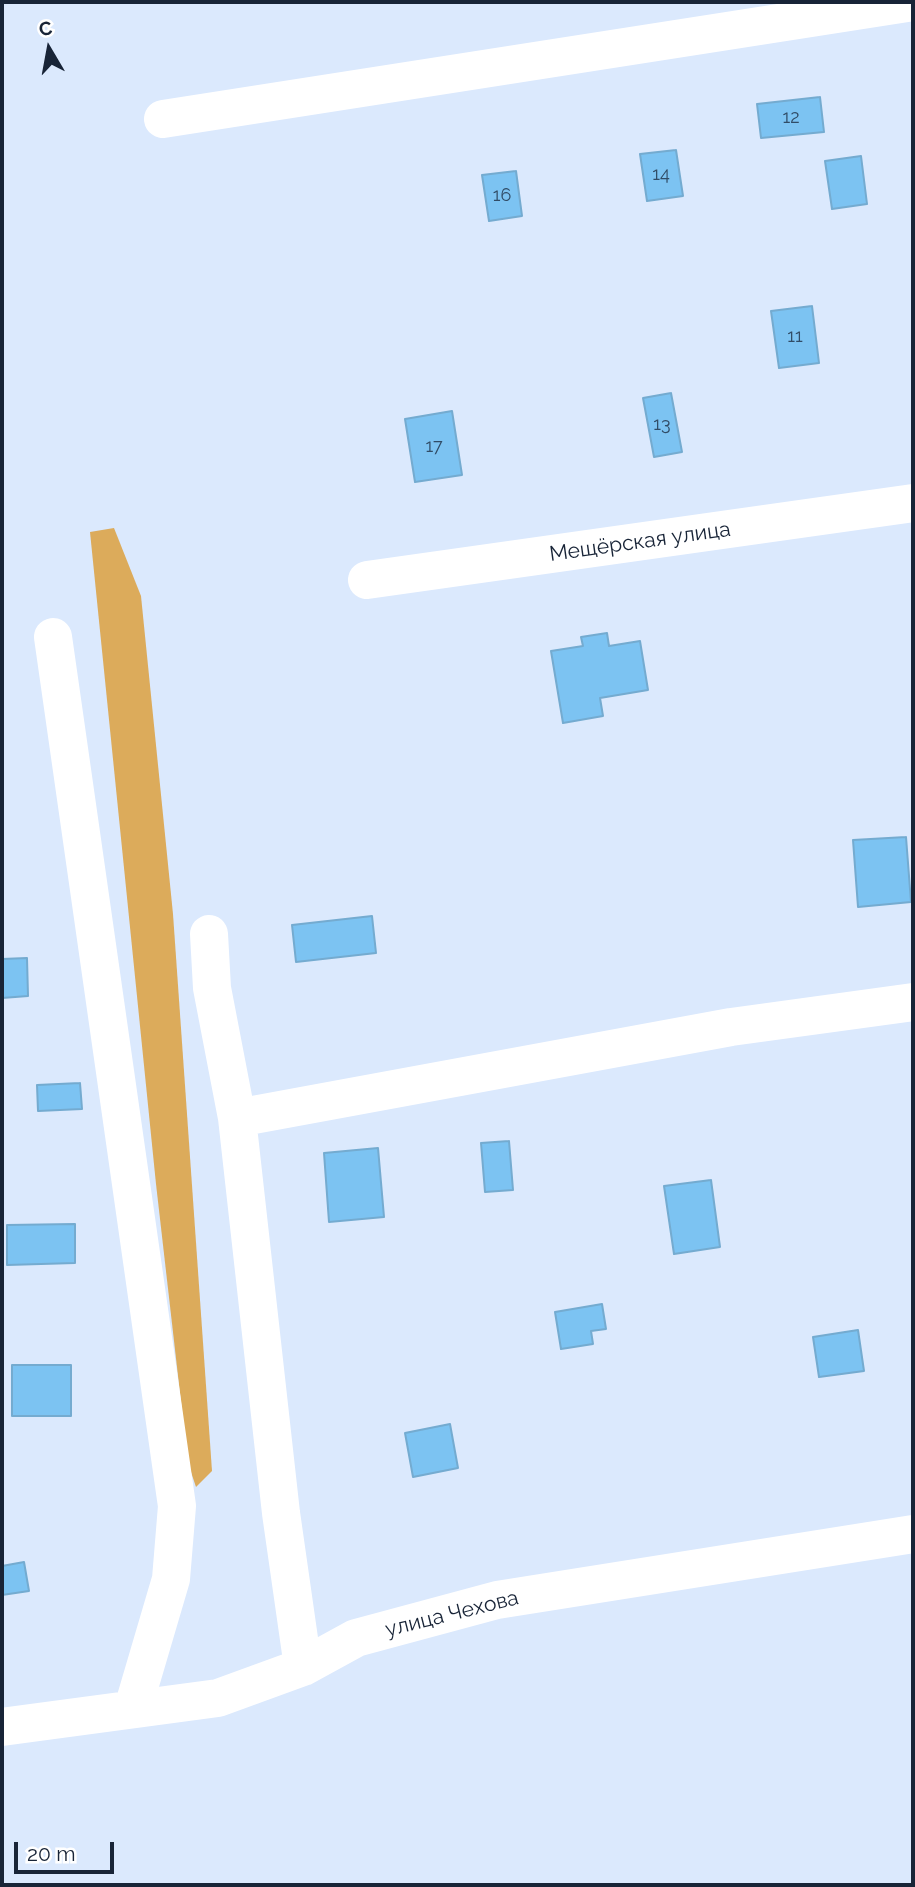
<!DOCTYPE html>
<meta charset="utf-8">
<style>
body{margin:0}
#map{position:relative;width:915px;height:1887px;overflow:hidden;background:#dbe9fd;font-family:Raleway,sans-serif}
canvas{display:block}
.frame{position:absolute;inset:0;border:4px solid #182437;pointer-events:none}
.north{position:absolute;left:14px;top:14px;width:70px;height:70px;-webkit-text-stroke:5px #fff;paint-order:stroke;rotate:350deg;font-size:19px;font-weight:700;line-height:28px;text-align:center;color:#182437}
.north::after{content:'';display:block;margin:auto;width:24px;height:32px;background:#182437;clip-path:polygon(50% 0,100% 100%,50% 72%,0 100%)}
.scale{position:absolute;left:14px;top:1842px;width:100px;height:32px;box-sizing:border-box;border:4px solid #182437;border-top:0;padding-left:9px;font-size:21px;line-height:24px;white-space:nowrap;color:#182437;-webkit-text-stroke:5px #fff;paint-order:stroke}
</style>
<div id="map">
<canvas width="915" height="1887"></canvas>
<div class="frame"></div>
<div class="north">С</div>
<div class="scale">20 m</div>
</div>
<script>
const context = document.querySelector('canvas').getContext('2d');
context.lineJoin = 'round';
function paint(path, color) { context.fillStyle = color; context.fill(path, 'evenodd'); }
const toPath = rows => new Path2D(rows.map(r => 'M' + r).join(''));
function stroke(path, color, width, dash) { context.strokeStyle = color; context.lineWidth = width; context.lineCap = dash ? 'butt' : 'round'; context.setLineDash(dash || []); context.stroke(path); }
function drawText(font, color, halo, rows, align = 'center') {
  context.font = font + ' Raleway,sans-serif'; context.lineWidth = 5; context.setLineDash([]); context.textBaseline = 'middle'; context.strokeStyle = halo; context.fillStyle = color; for (const [text, x, y, turn = 0] of rows) {
    context.save(); context.translate(x, y); context.rotate((+turn || 0) * Math.PI / 180); context.textAlign = isNaN(turn) ? turn : align; if (halo) context.strokeText(text, 0, 0); context.fillText(text, 0, 0); context.restore();
  }
}
paint(toPath([
 [114,528,141,596,173,914,212,1471,196,1487,188,1463,156,1184,90,532]
]), '#dcab5b');
const building = toPath([
 [820,97,824,132,761,138,757,104,820,97],
 [676,150,683,196,647,201,640,154,676,150],
 [861,156,867,204,832,209,825,161,861,156],
 [516,171,522,216,489,221,482,175,516,171],
 [812,306,819,363,779,368,771,311,812,306],
 [671,393,682,452,654,457,643,398,671,393],
 [452,411,462,475,415,482,405,419,452,411],
 [607,633,609,646,640,641,648,690,600,698,603,716,563,723,551,651,583,646,581,637,607,633],
 [906,837,911,902,858,907,853,840,906,837],
 [372,916,376,953,296,962,292,925,372,916],
 [27,958,28,996,2,998,2,959,27,958],
 [80,1083,82,1109,38,1111,37,1085,80,1083],
 [509,1141,513,1190,485,1192,481,1143,509,1141],
 [378,1148,384,1217,329,1222,324,1153,378,1148],
 [711,1180,720,1247,674,1254,664,1186,711,1180],
 [75,1224,75,1263,7,1265,7,1225,75,1224],
 [602,1304,606,1329,591,1331,593,1344,561,1349,555,1312,602,1304],
 [858,1330,864,1371,819,1377,813,1337,858,1330],
 [12,1365,71,1365,71,1416,12,1416,12,1365],
 [450,1424,458,1468,413,1477,405,1433,450,1424],
 [24,1562,29,1591,2,1595,2,1566,24,1562]
]);
paint(building, '#7cc3f2');
stroke(building, '#74abd0', 2);
stroke(toPath([
 [163,119,913,2],
 [367,580,913,503],
 [53,637,177,1506,171,1579,133,1708],
 [209,934,212,988,237,1118,281,1513,303,1667],
 [237,1118,731,1027,913,1002],
 [2,1727,218,1698,303,1667,356,1638,497,1600,913,1534]
]), '#fff', 38);
drawText('18px', '#314c66', null, [
 ["12",791,118],
 ["14",661,175],
 ["16",502,196],
 ["11",795,337],
 ["13",662,425],
 ["17",434,447]
]);
drawText('21px', '#182437', '#fff', [
 ["Мещёрская улица",640,542,-8],
 ["улица Чехова",452,1614,-14]
]);
</script>
